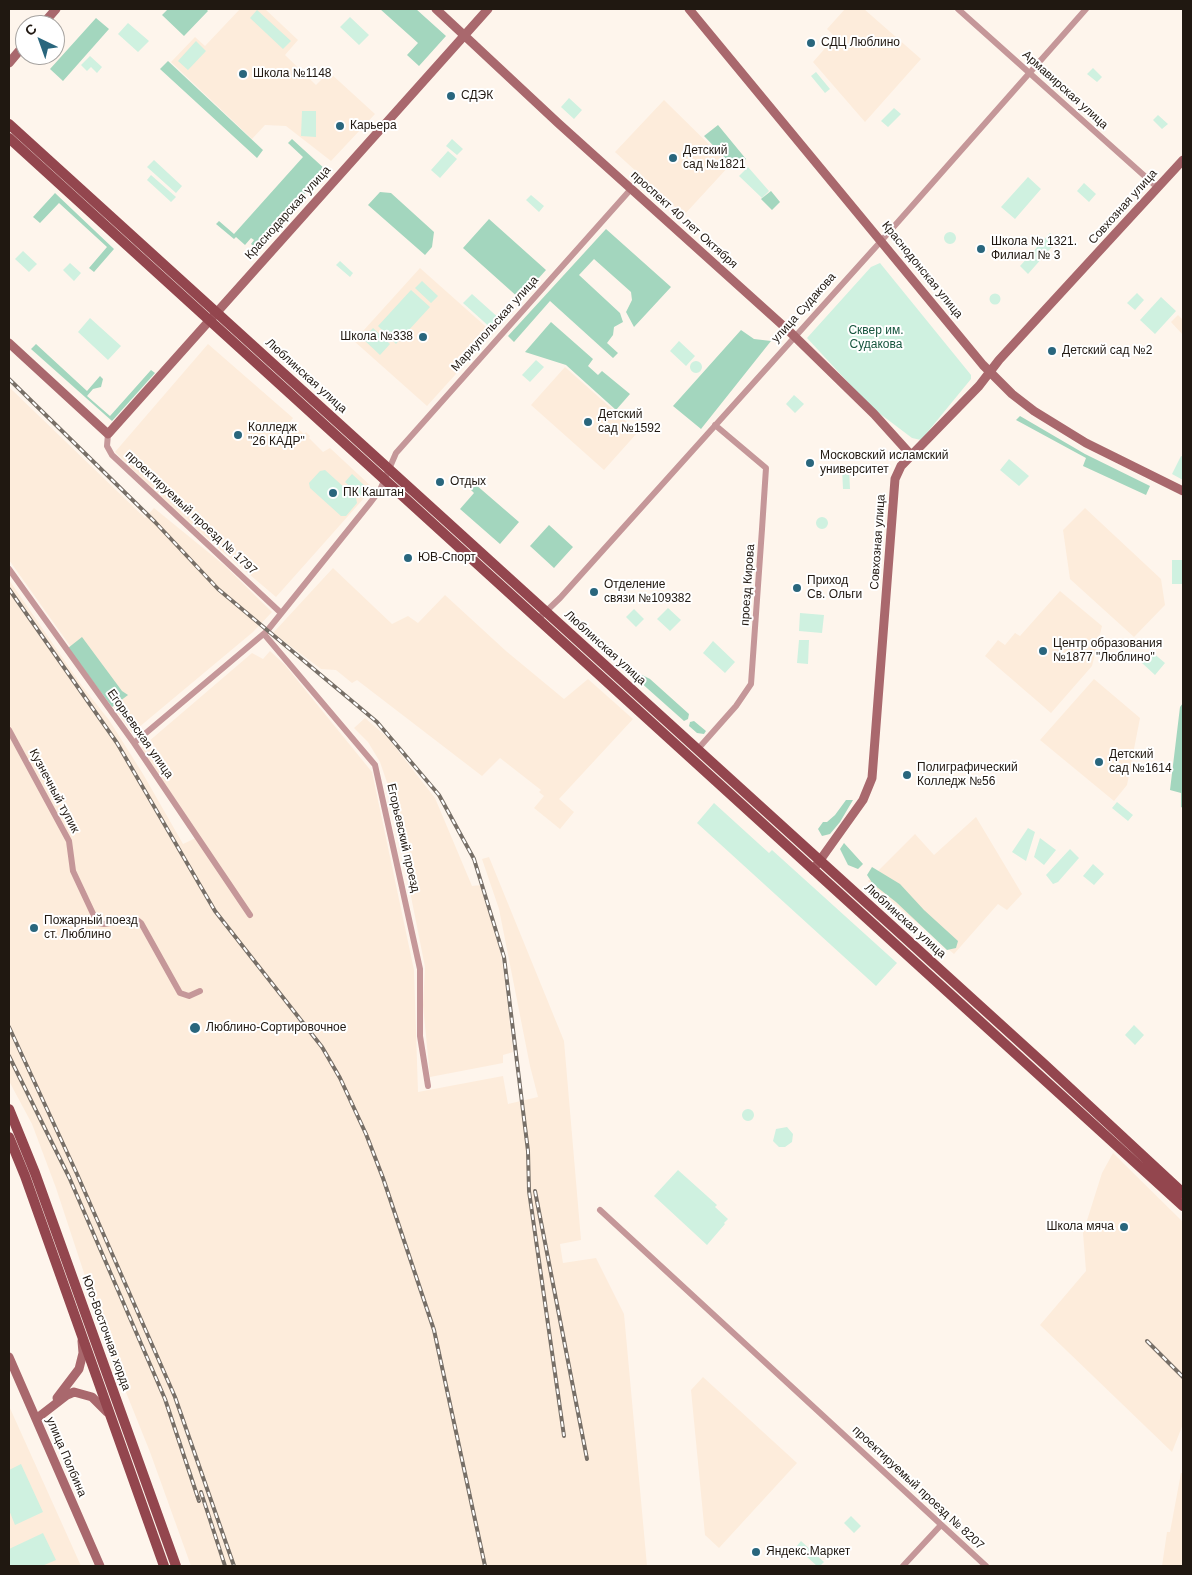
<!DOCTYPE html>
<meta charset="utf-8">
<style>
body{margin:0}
#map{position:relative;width:1192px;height:1575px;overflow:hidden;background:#fef5ec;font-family:Helvetica,sans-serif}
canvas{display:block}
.frame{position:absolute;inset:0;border:10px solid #201811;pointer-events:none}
.north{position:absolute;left:15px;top:15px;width:50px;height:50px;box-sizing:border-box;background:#fff;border:1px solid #a6a3a0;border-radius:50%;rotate:318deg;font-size:14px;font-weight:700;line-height:20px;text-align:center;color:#201811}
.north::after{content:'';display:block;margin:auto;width:18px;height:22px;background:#29667d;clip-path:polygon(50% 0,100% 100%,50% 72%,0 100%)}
</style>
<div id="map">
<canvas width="1192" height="1575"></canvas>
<div class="frame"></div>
<div class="north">С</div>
</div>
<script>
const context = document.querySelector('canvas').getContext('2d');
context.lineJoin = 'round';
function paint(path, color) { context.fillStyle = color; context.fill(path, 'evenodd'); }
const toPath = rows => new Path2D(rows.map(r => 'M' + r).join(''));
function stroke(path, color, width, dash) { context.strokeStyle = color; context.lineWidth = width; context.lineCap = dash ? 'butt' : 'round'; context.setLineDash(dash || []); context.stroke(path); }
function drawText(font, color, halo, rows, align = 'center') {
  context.font = font + ' Helvetica,sans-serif'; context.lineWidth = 4; context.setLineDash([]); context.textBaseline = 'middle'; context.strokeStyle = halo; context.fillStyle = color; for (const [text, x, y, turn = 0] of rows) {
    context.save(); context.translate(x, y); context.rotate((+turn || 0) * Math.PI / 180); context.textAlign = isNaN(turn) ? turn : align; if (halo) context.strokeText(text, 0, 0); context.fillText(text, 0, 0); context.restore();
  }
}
paint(toPath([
 [240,9,265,9,298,40,285,55,316,85,329,72,375,114,331,161,286,126,265,125,252,139,171,62,195,37,205,46],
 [845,9,864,9,921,59,865,122,813,62,835,37,827,29],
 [664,100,730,165,684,215,615,152],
 [420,268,493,333,427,406,354,341],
 [1178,315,1183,320,1183,335,1171,322],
 [208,344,293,418,290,422,304,434,306,432,310,436,309,438,323,452,330,448,373,488,276,597,174,510,115,452],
 [565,367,638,432,604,470,531,405],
 [9,387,145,518,154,508,224,565,272,612,253,632,132,733,9,560],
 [1085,508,1161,579,1165,605,1134,637,1070,579,1063,530],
 [333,568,392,624,408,616,418,623,445,595,506,651,564,699,588,679,633,719,559,799,574,812,560,829,534,808,544,796,539,792,541,790,500,758,482,776,357,680,352,683,336,670,321,669,273,633],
 [9,580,82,686,109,720,143,774,183,844,200,836,141,748,252,653,263,659,270,651,285,665,372,772,414,970,418,1092,503,1076,508,1104,538,1097,530,1066,499,909,482,859,489,857,564,1041,581,1240,560,1244,563,1263,596,1258,624,1314,647,1566,191,1566,150,1452,111,1355,56,1188,32,1124,9,1081],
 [1060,591,1102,626,1092,666,1051,713,985,656,998,640,1005,645,1015,633,1020,636],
 [1094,679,1140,718,1127,785,1114,801,1040,740],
 [365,718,388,738,435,798,472,886,482,885,501,955,505,980,513,1052,503,1055,503,1063,430,1077,423,1005,425,967,400,841,406,838,380,762,368,742,354,728],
 [976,817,1022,894,1007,910,998,904,954,954,868,881,915,834,934,855],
 [1113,1153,1183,1222,1183,1424,1172,1452,1040,1325,1086,1271,1083,1233,1102,1173],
 [703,1377,797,1463,719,1548,705,1535,691,1390],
 [9,1406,59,1517,81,1566,9,1566],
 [1183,1462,1183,1566,1162,1566,1167,1532,1170,1532,1181,1473,1183,1473]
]), '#fdecdb');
paint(toPath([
 [257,10,291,41,283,49,250,18],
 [350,17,369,35,359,45,340,27],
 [128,23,149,41,138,52,118,34],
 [196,41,206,51,188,70,178,61],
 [90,56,102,67,97,73,91,67,87,71,81,65],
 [1093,68,1102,77,1097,82,1087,74],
 [816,72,830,89,825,93,811,76],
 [569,98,582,110,574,119,561,107],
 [894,108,901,114,888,127,881,121],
 [302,111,316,111,316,137,301,136],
 [1158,115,1168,124,1162,129,1153,120],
 [452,139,463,149,457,155,446,146],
 [448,151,457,159,440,178,431,170],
 [154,160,182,186,176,193,147,167],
 [748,167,769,191,762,198,739,176],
 [151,175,176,197,171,202,147,180],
 [1028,177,1041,189,1015,219,1001,207],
 [1084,183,1096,194,1089,202,1077,191],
 [531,195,544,206,539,212,526,200],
 '944 238a6 6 0 1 1 12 0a6 6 0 1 1-12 0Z',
 [1050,233,1058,240,1028,274,1020,266],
 [23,251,37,264,29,272,15,259],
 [340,261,353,273,350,277,336,265],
 [70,263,81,273,74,281,63,270],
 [880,263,971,375,971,379,921,440,912,438,871,407,807,338,871,267],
 [422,281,438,296,431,303,415,288],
 [411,290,430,307,396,344,378,326],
 [1137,293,1144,300,1135,310,1127,303],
 '989.5 299a5.5 5.5 0 1 1 11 0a5.5 5.5 0 1 1-11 0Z',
 [472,294,501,320,493,330,463,303],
 [1161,297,1176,311,1155,334,1140,320],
 [90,318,121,346,108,360,78,332],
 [373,328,390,344,380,355,363,339],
 [679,341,695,356,686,366,670,351],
 [536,360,544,367,530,382,522,375],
 '690 367a6 6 0 1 1 12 0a6 6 0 1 1-12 0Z',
 [794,395,804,404,795,413,786,404],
 [1181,456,1183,457,1183,480,1172,474],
 [1009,459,1029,476,1019,486,1000,470],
 [842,468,849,468,850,489,843,489],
 [325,470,356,498,357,503,346,516,341,516,310,488,309,483,320,471],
 [352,474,368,489,361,497,345,482],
 '816 523a6 6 0 1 1 12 0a6 6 0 1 1-12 0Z',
 [1172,560,1183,560,1183,584,1172,584],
 [668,608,681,620,670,631,657,619],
 [634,609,644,619,636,627,626,617],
 [800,613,824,615,822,633,799,631],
 [799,640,809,640,808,664,797,663],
 [713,641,735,662,725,673,703,653],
 [1152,652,1165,663,1155,675,1142,663],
 [1117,802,1133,815,1128,821,1112,808],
 [714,803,769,853,772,850,897,963,876,986,697,823],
 [1028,828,1035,832,1026,861,1012,852],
 [1040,838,1056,850,1044,865,1034,857],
 [1070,849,1079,858,1058,882,1053,884,1046,875],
 [1093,864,1104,874,1094,885,1083,876],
 [1134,1025,1144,1035,1135,1045,1125,1035],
 '742 1115a6 6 0 1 1 12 0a6 6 0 1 1-12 0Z',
 [787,1127,793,1134,792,1142,785,1147,779,1147,773,1141,776,1129],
 [678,1170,717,1205,715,1207,728,1219,724,1223,725,1224,707,1245,654,1196],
 [21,1464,43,1512,15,1525,9,1510,9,1470],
 [851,1516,861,1526,854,1533,844,1523],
 [43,1533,56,1560,42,1566,9,1566,9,1549],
 [801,1541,824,1562,820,1566,817,1566,796,1547]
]), '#cff1e0');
paint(toPath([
 [168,9,206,9,208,11,184,36,162,15],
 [380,9,416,9,446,36,419,66,407,55,418,43],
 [96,18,109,29,63,81,50,69],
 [168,61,263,150,257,158,160,69],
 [718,125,746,159,734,167,704,136],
 [292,139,326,170,256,248,251,244,254,240,251,238,245,245,236,237,234,239,216,224,219,221,234,234,303,157,288,143],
 [771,191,780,202,772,210,761,199],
 [380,192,391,193,434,232,432,247,425,255,368,205],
 [55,193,114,249,94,272,89,268,107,247,59,203,40,223,33,217],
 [489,219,546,270,520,299,463,248],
 [606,229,671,287,634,327,626,312,632,300,631,292,594,259,579,275,620,313,623,322,614,327,613,335,607,343,618,353,613,358,550,301,514,342,508,336],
 [551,322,593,359,588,366,598,375,602,371,630,394,616,410,566,365,525,352],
 [741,330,754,339,771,341,701,429,673,406],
 [36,344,87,391,100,376,103,379,101,387,93,389,87,396,110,416,151,370,155,373,112,421,31,349],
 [1020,416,1085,454,1150,486,1146,495,1083,466,1086,458,1016,420],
 [468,478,519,522,500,544,460,509,474,493,466,485],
 [549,525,573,547,554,568,530,546],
 [82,637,122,691,128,695,112,707,68,648],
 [642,675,650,679,689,714,688,719,684,721,639,681],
 [1183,703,1183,808,1181,807,1181,793,1170,790,1180,707],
 [694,721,706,731,704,734,697,733,689,726,690,722],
 [846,800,853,800,840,822,830,834,822,836,818,829,823,822,827,822,835,815],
 [844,843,863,864,858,869,848,865,840,849],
 [872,867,900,884,924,910,958,941,956,948,947,950,896,902,873,884,867,875]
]), '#a3d6be');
stroke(toPath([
 [958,9,1158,188],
 [108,434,107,446,112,455,281,613],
 [9,569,134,743,250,915],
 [537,620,560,598,882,240,1086,9],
 [264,634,375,765,420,969,420,1036,428,1086],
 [9,730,69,841,73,871,95,918,98,923,104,924,136,919,141,923,180,993,189,996,200,991],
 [134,743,267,631,370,503,380,490,396,453,631,189],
 [697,750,736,706,751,684,762,529,766,468,715,425],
 [600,1210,986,1566],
 [903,1566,941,1525]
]), '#c59799', 6);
stroke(toPath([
 [436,9,558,123,789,331,874,414,911,455],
 [689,9,983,365,1012,394,1034,411,1086,443,1183,491],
 [42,25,56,9],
 [9,63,25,44],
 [9,343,108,434,488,9],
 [813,870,863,800,872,778,895,479,901,466,979,386,999,360,1183,160],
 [9,1357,100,1566],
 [57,1398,79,1369,83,1353,82,1341],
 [36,1419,67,1395,74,1392,92,1397,107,1412]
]), '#a9686d', 9);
stroke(toPath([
 [9,124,1044,1064,1183,1193],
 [9,138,1183,1206],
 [9,1109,35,1173,176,1566],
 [9,1137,25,1176,164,1566]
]), '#93464e', 10);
const rail = toPath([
 [9,379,155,522,218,589,377,722,439,795,474,859,504,957,528,1151,529,1191,564,1436],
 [9,589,117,743,215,911,322,1047,340,1078,366,1134,383,1178,434,1330,485,1566],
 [9,1027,77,1174,175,1397,234,1566],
 [9,1056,69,1177,165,1399,199,1501],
 [535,1191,587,1459],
 [1147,1341,1183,1377],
 [201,1492,225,1566]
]);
stroke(rail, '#776f67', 4);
stroke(rail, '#fff', 2, [5.5]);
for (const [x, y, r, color] of [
 [811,43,5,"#29667d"],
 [243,74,5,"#29667d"],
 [451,96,5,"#29667d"],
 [340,126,5,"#29667d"],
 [673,158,5,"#29667d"],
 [981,249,5,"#29667d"],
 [423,337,5,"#29667d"],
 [1052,351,5,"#29667d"],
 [588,422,5,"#29667d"],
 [238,435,5,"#29667d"],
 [810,463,5,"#29667d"],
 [440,482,5,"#29667d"],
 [333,493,5,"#29667d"],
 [408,558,5,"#29667d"],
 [797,588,5,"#29667d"],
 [594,592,5,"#29667d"],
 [1043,651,5,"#29667d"],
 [1099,762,5,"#29667d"],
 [907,775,5,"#29667d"],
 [34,928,5,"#29667d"],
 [195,1028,6,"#29667d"],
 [1124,1227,5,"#29667d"],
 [756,1552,5,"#29667d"]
]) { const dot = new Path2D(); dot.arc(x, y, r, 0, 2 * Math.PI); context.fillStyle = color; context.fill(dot); stroke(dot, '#fff', 2); }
drawText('12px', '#201811', '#fff', [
 ["СДЦ Люблино",821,43],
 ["Школа №1148",253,74],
 ["СДЭК",461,96],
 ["Карьера",350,126],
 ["Детский",683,151],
 ["сад №1821",683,165],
 ["Школа № 1321.",991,242],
 ["Филиал № 3",991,256],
 ["Школа №338",413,337,"right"],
 ["Детский сад №2",1062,351],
 ["Детский",598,415],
 ["сад №1592",598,429],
 ["Колледж",248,428],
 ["\"26 КАДР\"",248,442],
 ["Московский исламский",820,456],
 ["университет",820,470],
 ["Отдых",450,482],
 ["ПК Каштан",343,493],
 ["ЮВ-Спорт",418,558],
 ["Приход",807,581],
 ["Св. Ольги",807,595],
 ["Отделение",604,585],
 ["связи №109382",604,599],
 ["Центр образования",1053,644],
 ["№1877 \"Люблино\"",1053,658],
 ["Детский",1109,755],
 ["сад №1614",1109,769],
 ["Полиграфический",917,768],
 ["Колледж №56",917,782],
 ["Пожарный поезд",44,921],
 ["ст. Люблино",44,935],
 ["Люблино-Сортировочное",206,1028],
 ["Школа мяча",1114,1227,"right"],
 ["Яндекс.Маркет",766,1552]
], 'left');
drawText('12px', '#201811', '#fff', [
 ["Армавирская улица",1065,90,42],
 ["Совхозная улица",1123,207,-48],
 ["Краснодарская улица",288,213,-48],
 ["проспект 40 лет Октября",684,220,42],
 ["Краснодонская улица",922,270,51],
 ["улица Судакова",804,308,-48],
 ["Мариупольская улица",495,324,-48],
 ["Люблинская улица",306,376,42],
 ["проектируемый проезд № 1797",191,513,43],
 ["Совхозная улица",878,542,-86],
 ["проезд Кирова",748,585,-86],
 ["Люблинская улица",605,648,42],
 ["Егорьевская улица",140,734,55],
 ["Кузнечный тупик",54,791,62],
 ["Егорьевский проезд",403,838,77],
 ["Люблинская улица",905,921,42],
 ["Юго-Восточная хорда",106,1333,70],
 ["улица Полбина",66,1457,67],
 ["проектируемый проезд № 8207",918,1488,43]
]);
drawText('12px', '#17553e', '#fff', [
 ["Сквер им.",876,331],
 ["Судакова",876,345]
]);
</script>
